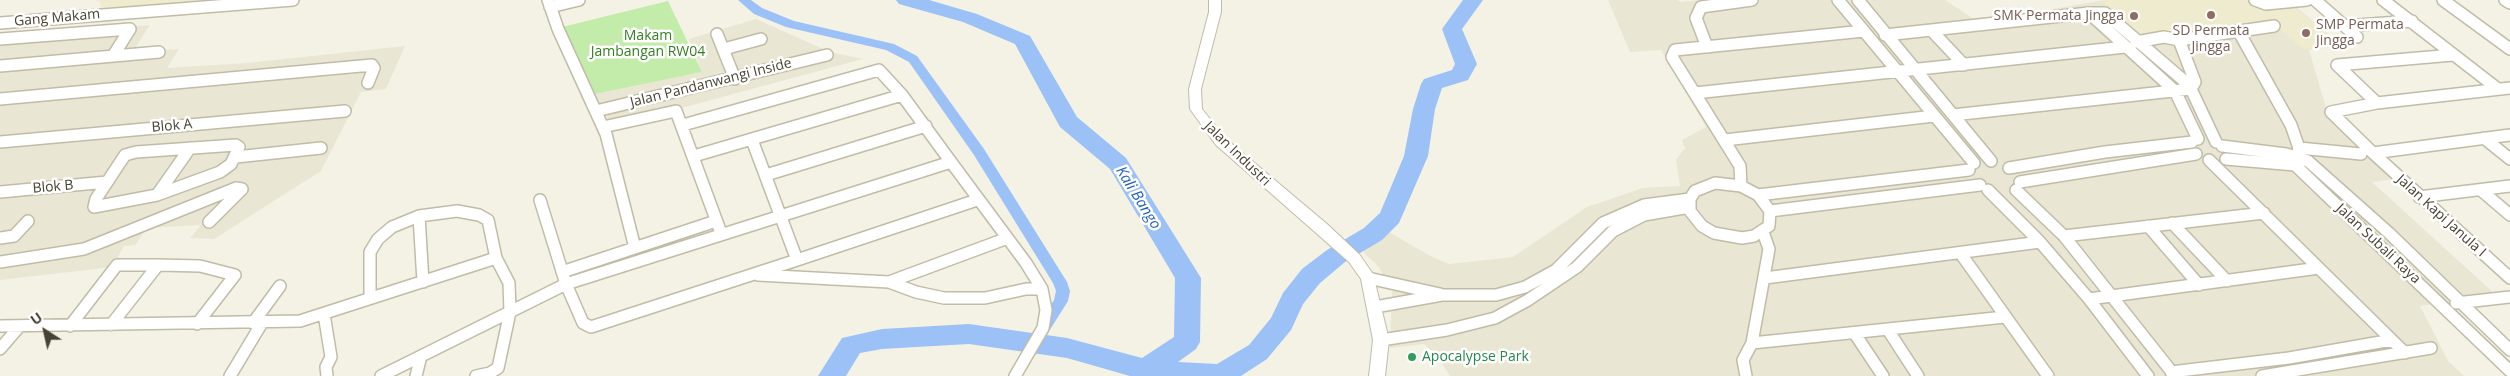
<!DOCTYPE html>
<style>
body{margin:0}
#map{position:relative;width:2510px;height:376px;overflow:hidden;background:#f4f2e5;font-family:"Open Sans",sans-serif}
canvas{display:block}
.north{position:absolute;left:20px;top:306px;width:50px;height:50px;-webkit-text-stroke:4px #fff;paint-order:stroke;rotate:325deg;font-size:14px;font-weight:700;line-height:20px;text-align:center;color:#474334}
.north::after{content:'';display:block;margin:auto;width:18px;height:22px;background:#474334;clip-path:polygon(50% 0,100% 100%,50% 72%,0 100%)}
</style>
<div id="map">
<canvas width="2510" height="376"></canvas>
<div class="north">U</div>
</div>
<script>
const context = document.querySelector('canvas').getContext('2d');
context.lineJoin = 'round';
function paint(path, color) { context.fillStyle = color; context.fill(path, 'evenodd'); }
const toPath = rows => new Path2D(rows.map(r => 'M' + r).join(''));
function stroke(path, color, width, dash) { context.strokeStyle = color; context.lineWidth = width; context.lineCap = dash ? 'butt' : 'round'; context.setLineDash(dash || []); context.stroke(path); }
function drawText(font, color, halo, rows, align = 'center') {
  context.font = font + ' "Open Sans",sans-serif'; context.lineWidth = 5; context.setLineDash([]); context.textBaseline = 'middle'; context.strokeStyle = halo; context.fillStyle = color; for (const [text, x, y, turn = 0] of rows) {
    context.save(); context.translate(x, y); context.rotate((+turn || 0) * Math.PI / 180); context.textAlign = isNaN(turn) ? turn : align; if (halo) context.strokeText(text, 0, 0); context.fillText(text, 0, 0); context.restore();
  }
}
paint(toPath([
 [1608,0,1678,0,1680,2,1703,0,1945,0,1978,22,2105,0,2254,0,2267,11,2294,5,2342,46,2309,50,2329,118,2395,179,2372,182,2496,295,2420,306,2448,361,2464,376,1450,376,1437,356,1424,344,1390,348,1392,292,1379,267,1363,252,1387,231,1432,257,1449,264,1513,257,1587,207,1643,188,1680,186,1676,160,1685,148,1682,140,1706,127,1661,50,1630,52],
 [756,19,830,52,863,59,685,107,610,123,595,94,702,72,689,39],
 [150,25,133,51,179,49,167,68,247,63,405,46,386,89,361,92,321,171,214,239,190,238,201,225,147,228,135,245,124,246,112,267,0,280,0,37]
]), '#e9e6d3');
paint(toPath([
 [94,0,232,0,101,8,100,2],
 [2105,0,2254,0,2267,11,2293,6,2342,46,2303,49,2269,21,2137,35,2101,1]
]), '#efebce');
paint(toPath([
 [668,1,702,72,595,94,582,71,562,27]
]), '#c3ecaa');
paint(toPath([
 [738,0,751,0,762,8,794,21,894,44,917,56,984,149,1067,282,1070,291,1068,301,1046,336,1041,338,1036,336,1033,332,1054,300,1056,291,1053,283,974,155,909,62,886,50,786,27,754,14,738,0]
]), '#9cc1f6');
paint(toPath([
 [896,0,929,0,977,14,1030,36,1077,117,1126,158,1201,278,1200,342,1196,349,1178,362,1217,364,1249,345,1271,318,1283,293,1302,269,1327,250,1364,228,1380,213,1404,156,1413,109,1421,84,1424,79,1452,70,1455,64,1442,29,1463,0,1483,0,1462,29,1477,64,1468,80,1442,88,1435,109,1428,156,1399,223,1382,240,1345,262,1320,283,1303,304,1291,330,1267,359,1241,376,1130,376,1067,358,969,344,882,349,860,353,846,376,818,376,842,338,882,329,969,324,1067,338,1142,358,1174,337,1175,278,1110,169,1060,127,1015,44,963,22,899,4,896,0]
]), '#9cc1f6');
const minor = toPath([
 [548,0,558,29,606,134,635,248],
 [1838,0,1974,163],
 [1858,0,1991,161],
 [2255,0,2266,4,2307,0],
 [2315,0,2357,37],
 [2383,0,2498,89],
 [2443,0,2510,49],
 [2505,0,2510,3],
 [550,7,579,0],
 [0,23,293,0],
 [2345,26,2412,21],
 [1932,31,1964,65],
 [2239,32,2291,125,2299,148,2295,164],
 [717,34,735,79],
 [1885,35,2089,13],
 [0,39,130,29,113,56],
 [2136,42,2164,37,2179,40,2274,26],
 [1707,47,1696,18,1701,7,1752,0],
 [724,49,761,39],
 [0,66,159,52],
 [2510,88,2377,103,2331,112,2373,153,2510,135],
 [1695,93,2125,47],
 [0,99,372,65,374,68,368,83],
 [2377,103,2337,65,2453,55],
 [596,111,827,55],
 [1953,115,2191,89,2195,82,2179,40],
 [683,125,879,70,902,95,951,162],
 [603,127,676,111,721,233],
 [2484,138,2510,159],
 [2198,139,2175,91,2089,13,2105,13,2182,79,2191,89,2216,142],
 [752,140,797,260,977,200],
 [1725,140,1934,116],
 [0,142,345,111],
 [236,145,239,147,231,164,220,172,157,195,94,207,96,199,125,155,136,152,236,145],
 [2222,146,2286,154,2308,161,2389,233,2510,350],
 [2299,148,2361,154],
 [2373,153,2510,278],
 [694,156,902,95],
 [236,157,321,148],
 [2226,159,2295,165,2510,371],
 [2209,160,2405,353],
 [2009,168,2105,152,2192,142],
 [766,175,926,126],
 [2020,182,2196,154],
 [1715,183,1741,186,1758,195,1770,211,1769,226,1754,236,1742,238,1714,233,1702,226,1690,211,1690,199,1695,191,1715,183],
 [1741,186,1740,166,1672,57,1675,50,1864,31],
 [1988,190,2040,242,2089,299,2148,376],
 [2016,190,2064,236,2175,376],
 [2482,191,2510,215],
 [0,192,107,182],
 [157,195,190,148],
 [1758,195,1969,170],
 [2419,197,2510,186],
 [540,200,566,284,583,323,591,327,797,260],
 [1770,211,1980,185],
 [419,216,423,282],
 [2172,223,2227,281],
 [2148,226,2199,285],
 [2064,236,2264,213],
 [0,238,14,236,28,221],
 [1961,254,2048,376],
 [0,262,84,249,236,188,242,189,209,222],
 [562,272,716,221],
 [758,275,889,282,1005,239],
 [1368,278,1440,294],
 [1765,278,2040,242],
 [889,282,916,292,944,298,985,298,1026,289,1042,289],
 [370,297,370,252,378,239,392,227,419,216,457,211,479,215,488,220,496,258,509,283,510,312,498,368,490,373,476,376],
 [2089,299,2319,268],
 [2456,303,2510,297],
 [1375,307,1442,295,1496,295,1525,287,1556,270,1603,223,1644,205,1690,199],
 [324,314,331,357,326,367,327,376],
 [253,323,280,286],
 [111,325,158,265,200,266,235,275,197,324],
 [0,326,300,321,496,258],
 [70,326,117,265,158,265],
 [1888,330,1918,376],
 [1855,334,1883,376],
 [1381,340,1447,330,1495,318,1528,300,1577,267,1613,231,1644,215,1690,207],
 [1752,343,2005,317],
 [0,349,19,327],
 [2171,372,2289,358,2392,340],
 [230,376,262,323],
 [381,376,566,284,951,162,1026,263,1042,289,1046,310,1043,328,1015,376],
 [416,376,421,356],
 [1746,376,1743,360,1752,343,1769,249,1763,232],
 [2262,376,2431,348]
]);
const tertiary = toPath([
 [1209,0,1221,0,1221,12,1201,89,1202,109,1226,139,1327,224,1359,254,1373,274,1389,340,1385,376,1369,376,1373,340,1361,279,1349,262,1216,145,1190,109,1189,89,1209,12,1209,0]
]);
stroke(minor, '#c1bca7', 14);
stroke(tertiary, '#c1bca7', 2);
stroke(minor, '#fff', 11);
paint(tertiary, '#fff');
for (const [x, y, r, color] of [
 [2211,15,5,"#8d6e63"],
 [2134,16,5,"#8d6e63"],
 [2306,33,5,"#8d6e63"],
 [1412,357,5,"#2e9e5b"]
]) { const dot = new Path2D(); dot.arc(x, y, r, 0, 2 * Math.PI); context.fillStyle = color; context.fill(dot); stroke(dot, '#fff', 2); }
drawText('14px', '#785e54', '#fff', [
 ["SMK Permata Jingga",2124,16],
 ["SMP Permata",2316,25,"left"],
 ["Jingga",2316,41,"left"],
 ["SD Permata",2211,31,"center"],
 ["Jingga",2211,47,"center"]
], 'right');
drawText('14px', '#474334', '#fff', [
 ["Gang Makam",57,18,-5],
 ["Jalan Pandanwangi Inside",711,83,-14],
 ["Blok A",172,126,-5],
 ["Jalan Industri",1237,154,44],
 ["Blok B",53,187,-5],
 ["Jalan Kapi Janula I",2441,216,42],
 ["Jalan Subali Raya",2378,244,43]
]);
drawText('14px', '#357e22', '#fff', [
 ["Makam",648,36],
 ["Jambangan RW04",648,52]
]);
drawText('14px', '#27864d', '#fff', [
 ["Apocalypse Park",1422,357]
], 'left');
drawText('italic 15px', '#2461bd', '#fff', [
 ["Kali Bango",1138,198,58]
]);
</script>
